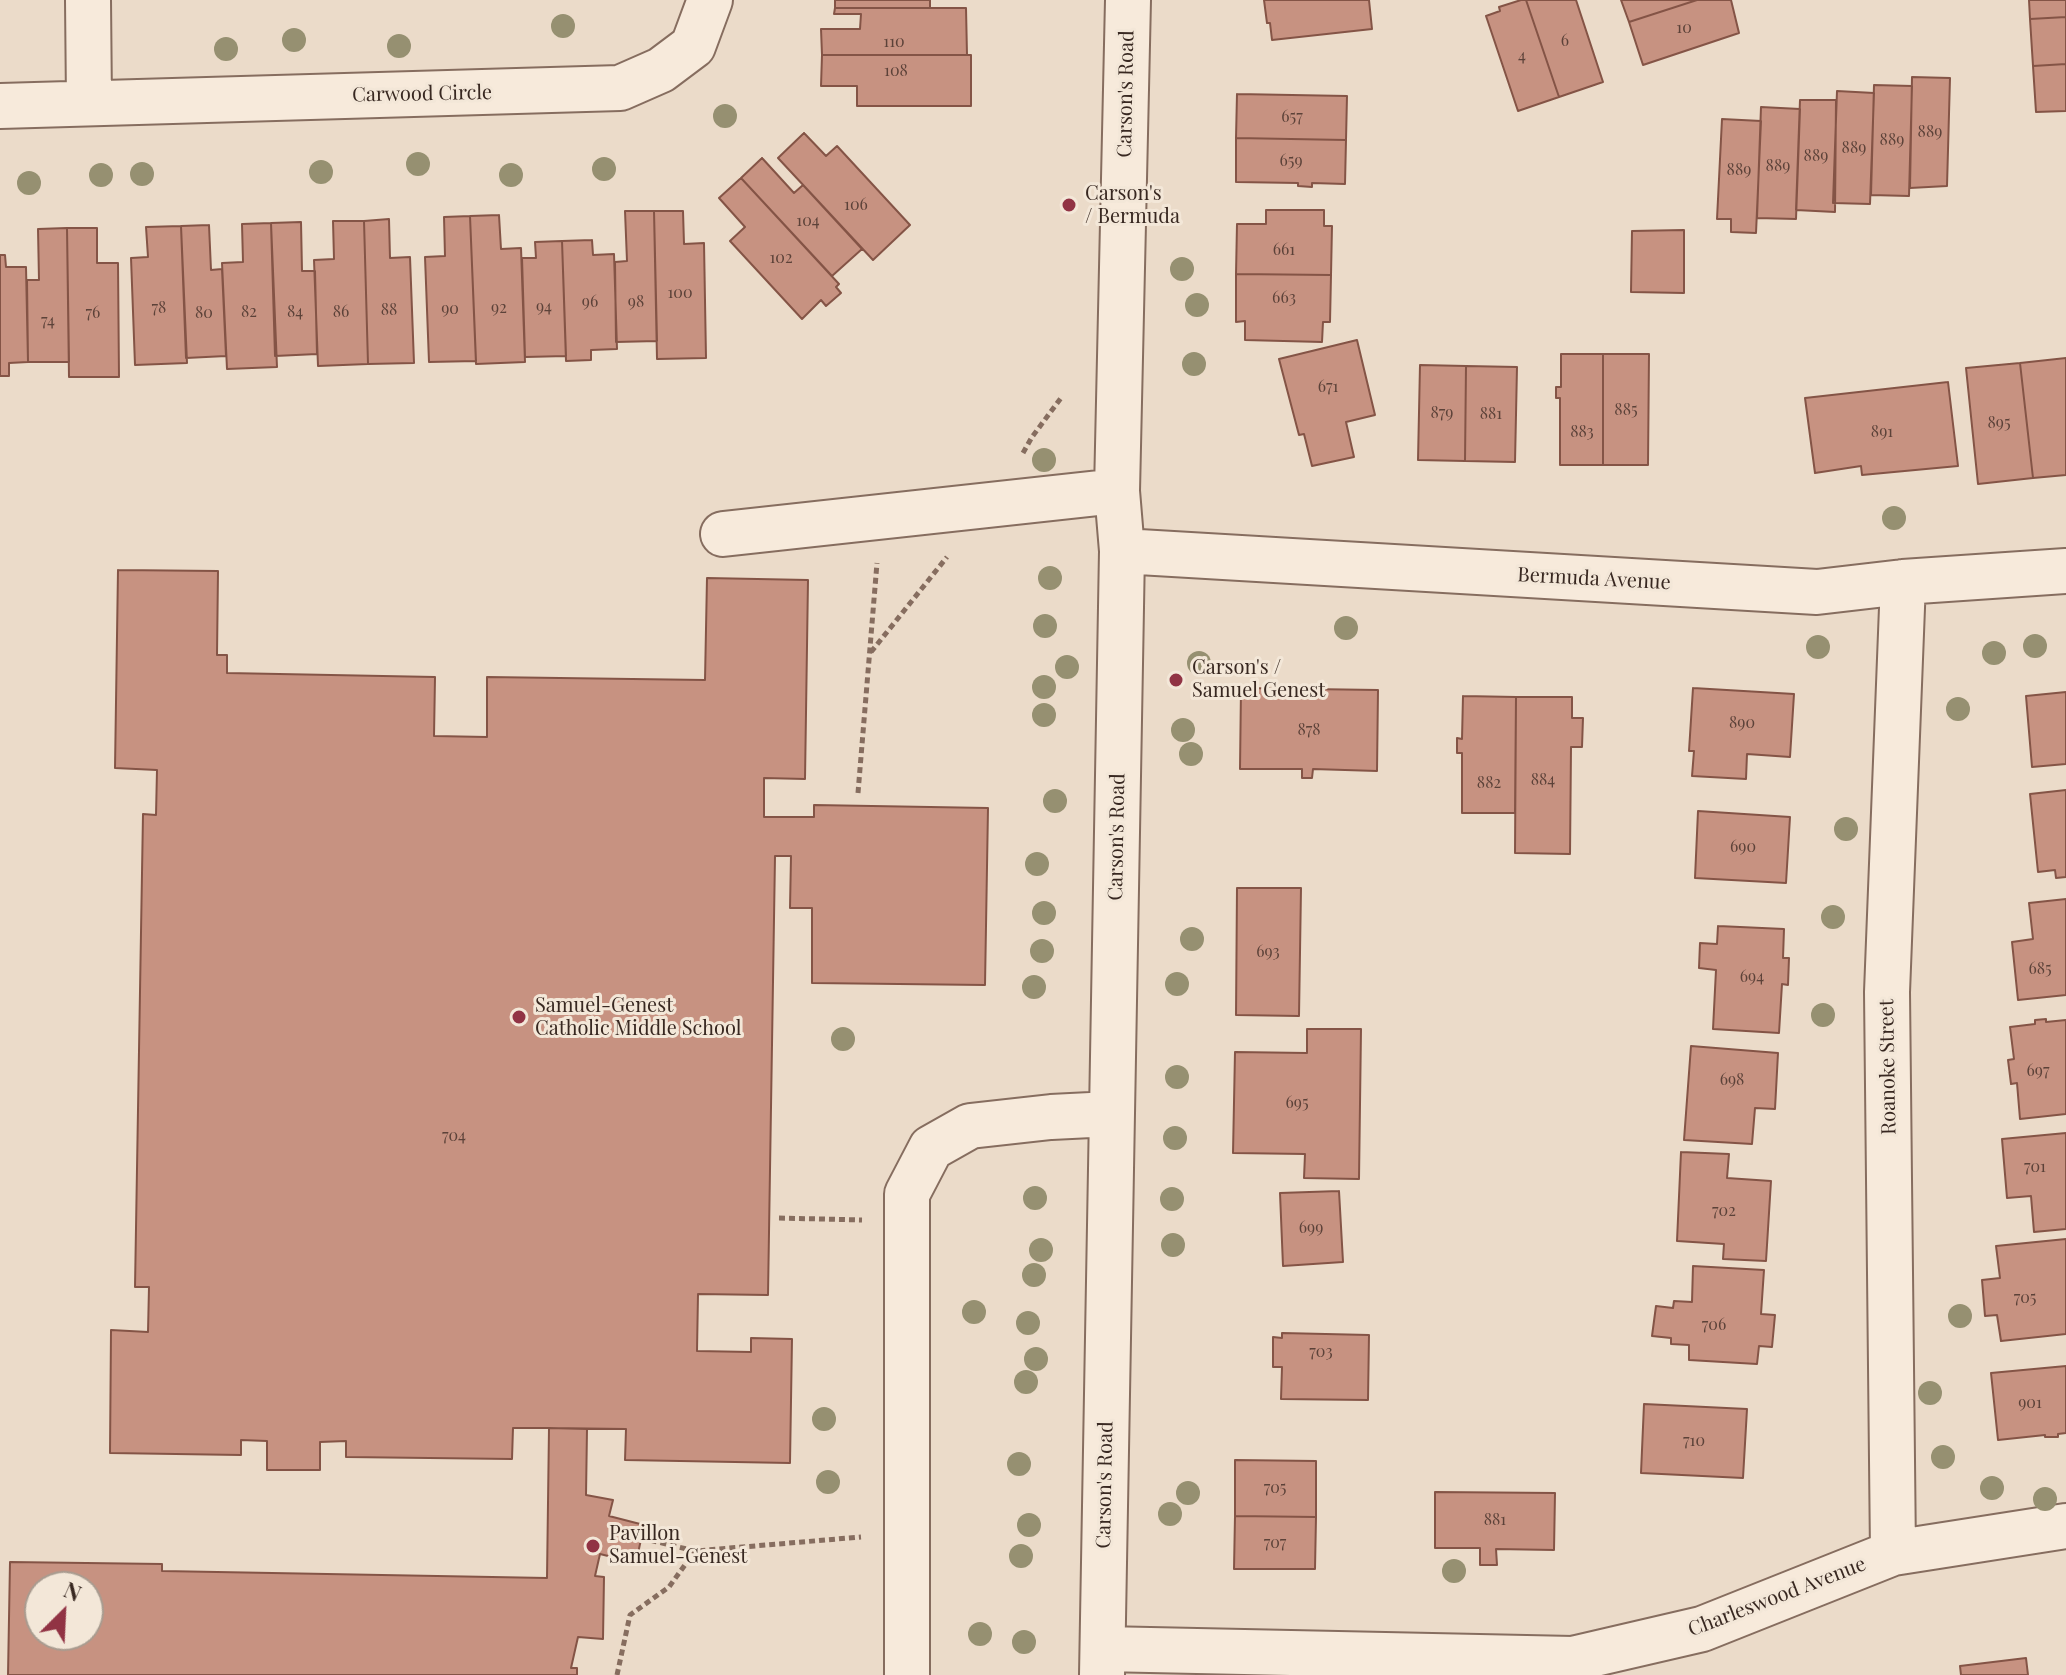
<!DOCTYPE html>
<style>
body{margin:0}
#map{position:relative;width:2066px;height:1675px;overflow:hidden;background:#ebdbc9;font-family:"Playfair Display",serif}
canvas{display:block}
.north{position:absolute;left:24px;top:1571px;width:80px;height:80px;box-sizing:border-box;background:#f3e7d8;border:2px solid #a89b8f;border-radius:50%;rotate:24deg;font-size:22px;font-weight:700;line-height:32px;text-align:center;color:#382821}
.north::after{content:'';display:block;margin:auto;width:28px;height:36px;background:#913344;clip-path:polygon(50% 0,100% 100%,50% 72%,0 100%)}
</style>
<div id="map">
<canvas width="2066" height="1675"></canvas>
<div class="north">N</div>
</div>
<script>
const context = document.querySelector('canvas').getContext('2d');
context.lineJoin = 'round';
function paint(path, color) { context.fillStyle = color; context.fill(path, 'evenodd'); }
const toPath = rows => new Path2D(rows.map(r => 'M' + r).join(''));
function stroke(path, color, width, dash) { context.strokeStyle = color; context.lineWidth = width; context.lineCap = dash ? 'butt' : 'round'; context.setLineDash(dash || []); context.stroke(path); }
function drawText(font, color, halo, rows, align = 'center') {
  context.font = font + ' "Playfair Display",serif'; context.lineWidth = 6; context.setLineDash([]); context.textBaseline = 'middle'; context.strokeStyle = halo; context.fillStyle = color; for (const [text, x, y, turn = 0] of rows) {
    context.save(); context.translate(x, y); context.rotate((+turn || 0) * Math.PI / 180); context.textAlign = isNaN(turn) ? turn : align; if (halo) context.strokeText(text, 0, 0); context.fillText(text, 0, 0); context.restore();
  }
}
const building = toPath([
 [835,0,930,0,930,8,835,8,835,0],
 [1264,0,1369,0,1372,29,1272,40,1270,23,1267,23,1264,0],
 [1521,0,1526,0,1559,97,1518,111,1486,16,1500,11,1499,7,1521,0],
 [1526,0,1576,0,1603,82,1559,97,1526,0],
 [1621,0,1697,0,1629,22,1621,0],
 [1697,0,1731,0,1739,33,1643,65,1629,22,1697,0],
 [2029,0,2066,0,2066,17,2030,19,2029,0],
 [835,8,966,8,967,55,822,55,821,29,860,29,861,14,834,14,835,8],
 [2066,17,2066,64,2033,66,2030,19,2066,17],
 [822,55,971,55,971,106,857,106,857,86,821,86,822,55],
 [2066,64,2066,111,2036,112,2033,66,2066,64],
 [1912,77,1950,78,1947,186,1910,188,1912,77],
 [1874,85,1912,86,1909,196,1871,195,1874,85],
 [1837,91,1874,93,1870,204,1833,203,1837,91],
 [1237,94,1347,96,1346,140,1236,138,1237,94],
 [1800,100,1836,100,1835,212,1796,210,1800,100],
 [1761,107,1800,109,1796,219,1757,218,1761,107],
 [1722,119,1761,121,1756,233,1731,232,1731,219,1717,219,1722,119],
 [804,133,826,156,837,146,910,225,873,260,778,158,804,133],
 [1236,138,1346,140,1345,184,1312,183,1312,187,1298,186,1298,183,1236,182,1236,138],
 [762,158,794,193,803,185,862,249,832,276,741,178,762,158],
 [741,178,839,284,836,287,841,293,826,306,821,300,802,319,730,241,745,227,719,198,741,178],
 [1266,210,1324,210,1324,226,1332,226,1331,275,1236,274,1237,224,1266,224,1266,210],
 [625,211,654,211,657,341,616,342,615,262,627,261,625,211],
 [654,211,683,211,684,244,704,243,706,358,657,359,654,211],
 [499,215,501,249,521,248,525,362,476,364,470,216,499,215],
 [470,216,476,361,429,362,425,257,445,256,444,217,470,216],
 [389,219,390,258,410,257,414,363,368,364,364,221,389,219],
 [333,221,364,221,368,364,318,366,314,260,334,259,333,221],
 [301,222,302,271,315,271,317,354,275,356,271,223,301,222],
 [271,223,277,367,227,369,222,263,243,262,242,224,271,223],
 [209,225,211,270,222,269,226,356,186,358,181,226,209,225],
 [181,226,187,363,135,365,131,258,148,257,146,227,181,226],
 [67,228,97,228,97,263,118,263,119,377,69,377,67,228],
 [67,228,69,362,28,362,27,280,39,280,38,229,67,228],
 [1684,230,1684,293,1631,292,1632,231,1684,230],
 [592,240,593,255,614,254,617,349,591,350,591,360,566,361,562,241,592,240],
 [562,241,566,356,525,357,522,258,536,258,535,242,562,241],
 [0,255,5,255,6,267,26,267,28,362,9,363,9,376,0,376,0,255],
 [1236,274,1331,275,1330,322,1323,322,1322,342,1245,340,1245,321,1236,322,1236,274],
 [1357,340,1375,415,1346,422,1354,457,1312,466,1304,434,1299,435,1279,359,1357,340],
 [1561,354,1603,354,1603,465,1560,465,1560,398,1556,398,1556,387,1561,387,1561,354],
 [1603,354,1649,354,1648,465,1603,465,1603,354],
 [2066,358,2066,475,2033,478,2020,363,2066,358],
 [2020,363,2033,478,1978,484,1966,368,2020,363],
 [1420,365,1466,366,1465,461,1418,460,1420,365],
 [1466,366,1517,367,1515,462,1465,461,1466,366],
 [1948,382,1958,466,1862,475,1861,466,1815,473,1805,398,1948,382],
 [118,570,218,571,217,655,227,655,227,673,435,677,434,736,487,737,487,677,705,680,707,578,808,580,805,779,764,778,764,817,814,817,814,805,988,808,985,985,812,983,812,908,790,908,791,856,775,856,768,1295,698,1294,697,1351,751,1352,751,1338,792,1339,790,1463,625,1460,626,1429,549,1428,513,1428,512,1459,346,1457,346,1441,320,1442,320,1470,267,1470,267,1441,241,1440,241,1455,110,1453,111,1330,148,1332,149,1287,135,1287,143,814,156,815,157,770,115,768,118,570],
 [1241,688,1378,690,1377,771,1313,769,1312,778,1302,778,1302,769,1240,769,1241,688],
 [1693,688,1794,694,1790,757,1747,754,1746,779,1692,776,1694,751,1689,751,1693,688],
 [2066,692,2066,764,2032,767,2026,696,2066,692],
 [1463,696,1516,697,1515,813,1462,813,1462,753,1457,753,1457,738,1462,739,1463,696],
 [1516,697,1572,697,1572,718,1583,718,1582,747,1571,747,1570,854,1515,853,1516,697],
 [2066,790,2066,877,2056,878,2055,870,2038,872,2030,794,2066,790],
 [1698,811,1790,817,1786,883,1695,878,1698,811],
 [1237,888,1301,888,1299,1016,1236,1015,1237,888],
 [2066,899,2066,995,2018,1000,2012,942,2033,939,2029,903,2066,899],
 [1718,926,1784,929,1783,958,1789,958,1788,985,1782,984,1779,1033,1713,1029,1716,970,1699,968,1700,943,1717,944,1718,926],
 [2046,1019,2046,1022,2066,1020,2066,1114,2020,1119,2017,1083,2011,1084,2008,1060,2014,1059,2010,1027,2035,1024,2035,1020,2046,1019],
 [1307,1029,1361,1029,1359,1179,1304,1178,1305,1154,1233,1153,1235,1052,1307,1053,1307,1029],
 [1691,1046,1778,1053,1775,1109,1755,1108,1752,1144,1684,1140,1691,1046],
 [2066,1133,2066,1229,2034,1232,2031,1196,2007,1198,2002,1139,2066,1133],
 [1681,1152,1729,1154,1727,1178,1771,1181,1766,1261,1723,1259,1724,1244,1677,1241,1681,1152],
 [1339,1191,1343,1262,1283,1266,1280,1193,1339,1191],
 [2066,1239,2066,1334,2001,1341,1997,1315,1985,1316,1982,1280,2000,1278,1996,1246,2066,1239],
 [1693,1266,1764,1270,1761,1314,1775,1315,1772,1347,1759,1346,1757,1364,1689,1360,1689,1345,1671,1344,1671,1338,1652,1336,1656,1306,1673,1308,1674,1301,1692,1302,1693,1266],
 [1282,1333,1369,1335,1368,1400,1281,1399,1282,1367,1273,1367,1273,1337,1282,1338,1282,1333],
 [2066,1366,2066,1433,2058,1434,2058,1437,2045,1437,2045,1435,1998,1440,1991,1373,2066,1366],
 [1644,1404,1747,1409,1743,1478,1641,1473,1644,1404],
 [549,1428,587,1429,586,1495,613,1500,609,1516,644,1525,636,1563,600,1554,595,1576,604,1577,603,1639,578,1637,571,1668,577,1668,577,1675,8,1675,10,1562,162,1564,162,1571,547,1578,549,1428],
 [40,1587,88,1587,88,1635,40,1635,40,1587],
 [1235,1460,1316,1461,1316,1517,1235,1516,1235,1460],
 [1435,1492,1555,1493,1554,1550,1496,1549,1497,1565,1480,1565,1480,1548,1435,1548,1435,1492],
 [1235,1516,1316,1517,1315,1569,1234,1569,1235,1516],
 [2026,1658,2028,1675,1961,1675,1960,1666,2026,1658]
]);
paint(building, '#c79281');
stroke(building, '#845446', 2);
const minor = toPath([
 [88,0,89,102],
 [0,106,620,88,661,70,693,46,710,0],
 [723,534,1117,491],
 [1122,551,1817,592,1903,582,2066,571],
 [1893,1553,1887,992,1903,582],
 [1103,1649,1573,1659,1702,1629,1893,1553,2066,1526],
 [907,1675,907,1194,931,1148,970,1126,1051,1117,1111,1114],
 [1102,1675,1122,551,1117,491,1128,0]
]);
stroke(minor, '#866d5f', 48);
stroke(toPath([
 [1023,453,1032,437,1061,398],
 [871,652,947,557],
 [858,793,877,563],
 [779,1218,862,1220],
 [641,1538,695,1551,861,1537],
 [617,1675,630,1615,669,1587,695,1551]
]), '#866d5f', 5, [6, 4]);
stroke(minor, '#f7eadb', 44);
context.fillStyle = '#969071';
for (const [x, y] of [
 [563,26],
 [294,40],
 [399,46],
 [226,49],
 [725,116],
 [418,164],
 [604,169],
 [321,172],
 [142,174],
 [101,175],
 [511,175],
 [29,183],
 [1182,269],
 [1197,305],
 [1194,364],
 [1044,460],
 [1894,518],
 [1050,578],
 [1045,626],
 [1346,628],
 [2035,646],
 [1818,647],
 [1994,653],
 [1199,663],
 [1067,667],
 [1044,687],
 [1958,709],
 [1044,715],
 [1183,730],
 [1191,754],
 [1055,801],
 [1846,829],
 [1037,864],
 [1044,913],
 [1833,917],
 [1192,939],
 [1042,951],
 [1177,984],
 [1034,987],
 [1823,1015],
 [843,1039],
 [1177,1077],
 [1175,1138],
 [1035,1198],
 [1172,1199],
 [1173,1245],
 [1041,1250],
 [1034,1275],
 [974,1312],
 [1960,1316],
 [1028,1323],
 [1036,1359],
 [1026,1382],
 [1930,1393],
 [824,1419],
 [1943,1457],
 [1019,1464],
 [828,1482],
 [1992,1488],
 [1188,1493],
 [2045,1499],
 [1170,1514],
 [1029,1525],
 [1021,1556],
 [1454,1571],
 [980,1634],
 [1024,1642]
]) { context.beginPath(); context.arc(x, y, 12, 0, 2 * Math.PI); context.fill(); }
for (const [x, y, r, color] of [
 [1069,205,8,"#913344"],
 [1176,680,8,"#913344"],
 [519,1017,8,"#913344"],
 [593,1546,8,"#913344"]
]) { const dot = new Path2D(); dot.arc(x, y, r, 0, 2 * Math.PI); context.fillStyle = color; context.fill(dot); stroke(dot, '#f3e7d8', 3); }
drawText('16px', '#5c4239', null, [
 ["10",1684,28],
 ["6",1565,41],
 ["110",894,42],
 ["4",1522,56],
 ["108",896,71],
 ["657",1292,117],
 ["889",1930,132],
 ["889",1892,140],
 ["889",1854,148],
 ["889",1816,156],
 ["659",1291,161],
 ["889",1778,166],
 ["889",1739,170],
 ["106",856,205],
 ["104",808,221],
 ["661",1284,250],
 ["102",781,258],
 ["100",680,293],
 ["663",1284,298],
 ["96",590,302],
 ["98",636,302],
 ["94",544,307],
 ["78",159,308],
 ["92",499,308],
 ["90",450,309],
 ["88",389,310],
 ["82",249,312],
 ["84",295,312],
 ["86",341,312],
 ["76",93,313],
 ["80",204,313],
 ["74",48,321],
 ["671",1328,387],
 ["885",1626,410],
 ["879",1442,413],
 ["881",1491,414],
 ["895",1999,423],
 ["883",1582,432],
 ["891",1882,432],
 ["890",1742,723],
 ["878",1309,730],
 ["884",1543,780],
 ["882",1489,783],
 ["690",1743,847],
 ["693",1268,952],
 ["685",2040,969],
 ["694",1752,977],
 ["697",2038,1071],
 ["698",1732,1080],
 ["695",1297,1103],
 ["704",454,1136],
 ["701",2035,1167],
 ["702",1724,1211],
 ["699",1311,1228],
 ["705",2025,1298],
 ["706",1714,1325],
 ["703",1321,1352],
 ["901",2030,1403],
 ["710",1694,1441],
 ["705",1275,1488],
 ["881",1495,1520],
 ["707",1275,1543]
]);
drawText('20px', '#382821', '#f3e7d8', [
 ["Carwood Circle",422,94,-1],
 ["Carson's Road",1126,94,-89],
 ["Bermuda Avenue",1594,579,3],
 ["Carson's Road",1117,837,-89],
 ["Roanoke Street",1888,1067,-91],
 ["Carson's Road",1105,1485,-89],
 ["Charleswood Avenue",1777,1597,-21]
]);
drawText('20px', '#382821', '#f3e7d8', [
 ["Carson's",1085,194],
 ["/ Bermuda",1085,217],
 ["Carson's /",1192,668],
 ["Samuel Genest",1192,691],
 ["Samuel-Genest",535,1006],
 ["Catholic Middle School",535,1029],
 ["Pavillon",609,1534],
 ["Samuel-Genest",609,1557]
], 'left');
</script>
